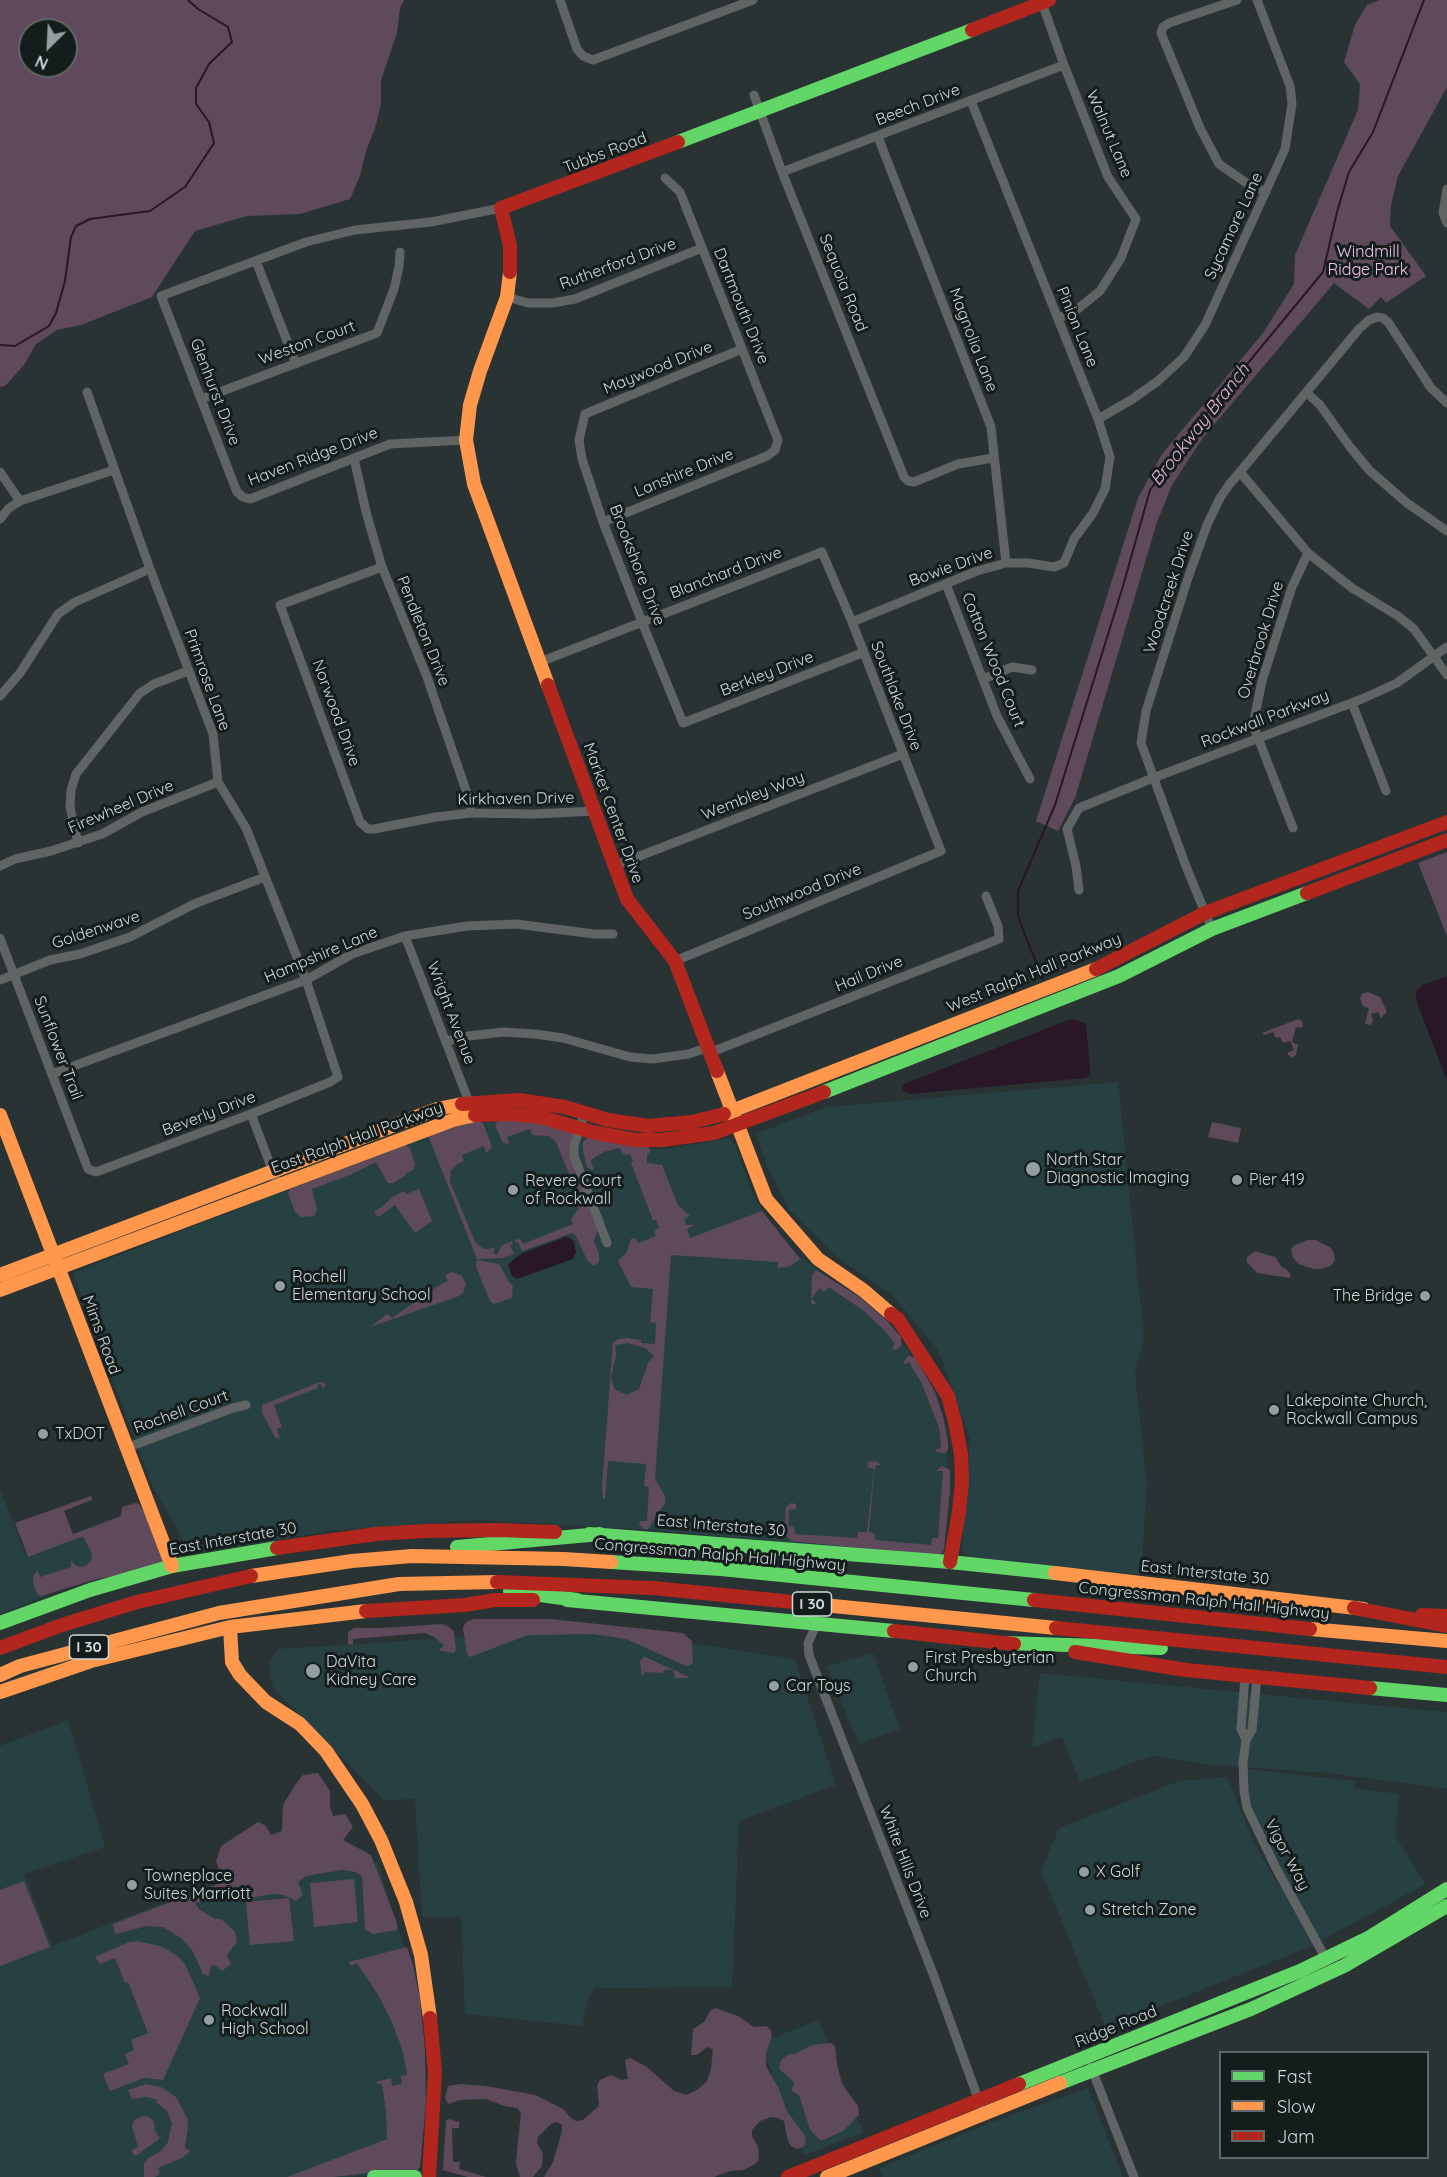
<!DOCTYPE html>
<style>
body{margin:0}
#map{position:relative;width:1447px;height:2177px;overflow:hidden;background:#293333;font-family:Quicksand,sans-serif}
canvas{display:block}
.legend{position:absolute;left:1219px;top:2051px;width:210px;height:108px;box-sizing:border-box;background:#141c1c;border:2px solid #5e6868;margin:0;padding:8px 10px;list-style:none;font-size:18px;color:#ced9d9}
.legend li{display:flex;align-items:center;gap:12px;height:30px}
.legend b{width:30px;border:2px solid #5e6868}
.north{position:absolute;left:18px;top:18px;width:60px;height:60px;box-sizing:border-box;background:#141c1c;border:2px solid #5e6868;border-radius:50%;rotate:204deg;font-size:16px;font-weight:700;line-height:24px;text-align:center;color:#ced9d9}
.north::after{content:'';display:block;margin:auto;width:21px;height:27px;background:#949f9f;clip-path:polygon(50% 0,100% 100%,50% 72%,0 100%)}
</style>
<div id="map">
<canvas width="1447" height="2177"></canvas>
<ul class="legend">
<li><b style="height:8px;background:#63d668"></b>Fast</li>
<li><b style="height:8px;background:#ff974d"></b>Slow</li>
<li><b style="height:8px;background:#b3261e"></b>Jam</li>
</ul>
<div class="north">N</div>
</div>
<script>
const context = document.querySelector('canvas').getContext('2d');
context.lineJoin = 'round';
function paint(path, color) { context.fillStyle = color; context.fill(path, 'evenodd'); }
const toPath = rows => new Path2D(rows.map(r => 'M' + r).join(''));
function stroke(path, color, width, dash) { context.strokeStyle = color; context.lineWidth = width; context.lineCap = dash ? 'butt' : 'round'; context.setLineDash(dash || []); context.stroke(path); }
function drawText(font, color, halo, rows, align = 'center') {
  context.font = font + ' Quicksand,sans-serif'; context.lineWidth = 6; context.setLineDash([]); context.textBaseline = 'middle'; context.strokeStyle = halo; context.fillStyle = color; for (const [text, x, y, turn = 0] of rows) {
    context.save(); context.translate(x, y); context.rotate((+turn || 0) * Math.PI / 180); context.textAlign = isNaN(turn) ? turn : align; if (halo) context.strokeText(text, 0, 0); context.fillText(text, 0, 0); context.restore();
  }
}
paint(toPath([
 [1118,1082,1144,1338,1135,1373,1147,1486,1141,1575,970,1558,962,1550,970,1438,938,1350,893,1296,837,1257,790,1211,767,1166,756,1134,826,1107],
 [513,1121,538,1124,589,1139,639,1149,667,1149,728,1138,734,1143,755,1199,776,1231,799,1256,886,1320,921,1369,947,1451,947,1481,943,1557,651,1530,474,1520,329,1531,201,1553,185,1543,152,1485,73,1273,424,1136,478,1123],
 [0,1488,26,1556,88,1533,103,1575,62,1589,0,1614],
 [514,1634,614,1634,718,1647,795,1659,836,1785,739,1821,732,1987,595,1988,589,1997,582,2026,465,2014,461,1917,422,1917,415,1799,384,1800,274,1689,270,1677,270,1662,277,1649],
 [873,1653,900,1729,859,1744,827,1666],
 [1040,1673,1447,1712,1447,1789,1328,1773,1212,1765,1152,1756,1080,1782,1062,1737,1032,1748],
 [68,1720,105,1847,24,1874,52,1946,205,1887,377,1862,407,1955,418,2169,415,2173,345,2177,0,2177,0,1746],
 [1246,1769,1355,1781,1354,1788,1399,1794,1395,1836,1426,1884,1307,1948,1106,2028,1041,1871,1059,1828,1179,1781,1227,1777,1253,1841,1278,1885,1288,1880,1254,1814,1249,1795],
 [819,2020,863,2133,804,2155,760,2043],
 [1088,2088,1123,2177,883,2177,879,2168,992,2122]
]), '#274041');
paint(toPath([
 [0,0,404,0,400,8,397,33,381,80,381,104,375,128,366,151,360,176,350,199,300,214,247,216,195,231,152,297,81,325,57,330,36,344,24,365,5,386,0,387],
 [30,30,66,30,66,66,30,66],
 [1379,0,1447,0,1447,87,1398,176,1391,205,1390,226,1426,276,1386,303,1381,297,1369,309,1334,283,1202,439,1172,485,1157,522,1075,798,1058,831,1036,821,1138,498,1162,454,1263,333,1294,284,1295,255,1358,110,1360,84,1344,62,1355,25,1367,5],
 [1447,852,1447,936,1418,863],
 [1368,992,1380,997,1387,1012,1381,1018,1378,1012,1371,1014,1373,1020,1371,1025,1365,1024,1369,1008,1363,1006,1360,999,1362,994],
 [1298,1019,1302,1021,1303,1026,1301,1028,1296,1027,1292,1042,1298,1045,1296,1055,1291,1058,1287,1053,1294,1050,1290,1041,1283,1043,1280,1037,1276,1038,1273,1032,1264,1035,1262,1033],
 [479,1120,483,1123,491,1144,491,1148,486,1153,484,1146,462,1155,464,1161,456,1165,451,1171,450,1182,476,1244,485,1249,495,1248,493,1253,497,1255,502,1245,512,1241,513,1244,510,1245,514,1254,503,1258,477,1259,427,1133],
 [499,1120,536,1121,573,1132,575,1173,572,1175,569,1174,556,1142,549,1136,532,1135,530,1129,507,1137,510,1144,503,1143,495,1125],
 [1212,1122,1241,1128,1238,1143,1208,1137],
 [588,1137,648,1146,651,1151,647,1155,647,1163,662,1165,678,1205,690,1216,684,1219,686,1225,694,1225,687,1229,690,1238,762,1211,800,1259,791,1266,778,1268,778,1262,671,1255,655,1479,665,1496,665,1503,648,1529,644,1529,639,1524,640,1521,647,1521,649,1487,644,1486,646,1464,608,1461,605,1500,603,1498,602,1485,613,1343,618,1339,627,1338,641,1340,641,1343,655,1344,656,1323,650,1322,653,1289,631,1287,618,1261,627,1252,631,1239,635,1238,638,1243,656,1236,654,1230,659,1228,656,1220,653,1220,631,1163,633,1161,630,1154,624,1155,619,1148,604,1152,592,1159,591,1162,594,1169,592,1170,587,1167,583,1151,583,1142],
 [628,1343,645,1348,654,1356,648,1363,639,1389,627,1395,615,1390,611,1378,616,1354,615,1345],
 [406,1145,410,1148,415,1164,413,1170,406,1173,406,1175,393,1183,388,1183,376,1162,350,1175,312,1189,317,1210,314,1216,301,1217,295,1212,288,1194,290,1189],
 [577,1184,580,1184,598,1230,594,1241,599,1253,599,1262,594,1266,587,1260,576,1236,572,1233,522,1251,518,1242,516,1243,515,1240,520,1239,523,1244,573,1224,571,1219,579,1208,574,1186],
 [419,1189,432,1221,415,1233,395,1205,378,1217,374,1211,382,1207,391,1198,404,1191,406,1194],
 [1308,1240,1316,1240,1331,1248,1334,1253,1335,1260,1331,1266,1320,1269,1314,1269,1299,1264,1293,1258,1291,1249,1295,1245],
 [1255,1251,1275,1257,1282,1267,1287,1270,1291,1275,1290,1278,1257,1273,1247,1262,1247,1257],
 [477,1260,499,1264,509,1282,513,1286,512,1298,494,1304,490,1301,476,1267],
 [816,1270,858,1296,886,1320,901,1337,901,1346,896,1350,893,1349,892,1347,895,1344,884,1330,864,1311,829,1287,824,1292,819,1288,812,1299,816,1303,814,1305,811,1303,812,1276],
 [452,1272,461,1275,466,1284,463,1293,459,1296,370,1327,387,1314,392,1318,436,1287,448,1281,445,1275],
 [908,1356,915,1357,935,1392,943,1416,948,1441,948,1450,945,1453,936,1452,935,1450,941,1448,939,1427,921,1382,909,1362,905,1364,903,1363],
 [320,1382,324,1383,326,1386,323,1388,321,1384,317,1385,318,1388,274,1405,282,1427,277,1429,280,1439,275,1437,262,1413,262,1405],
 [869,1461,878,1462,881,1466,876,1465,874,1473,869,1532,874,1533,875,1540,931,1545,932,1538,938,1538,943,1471,936,1471,942,1466,950,1470,950,1490,944,1550,941,1554,938,1556,792,1541,786,1536,784,1533,786,1507,791,1503,796,1504,796,1509,789,1510,788,1526,794,1527,795,1534,857,1538,858,1532,867,1532,874,1469,867,1467],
 [91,1496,92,1500,64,1511,73,1534,119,1517,121,1515,122,1507,136,1503,139,1504,163,1542,164,1558,161,1563,144,1571,97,1579,41,1596,37,1594,33,1583,34,1574,38,1571,40,1577,71,1567,71,1561,78,1567,86,1566,92,1559,91,1551,83,1537,78,1538,28,1557,15,1523],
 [474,1619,550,1619,683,1633,692,1641,693,1662,690,1665,686,1666,626,1639,593,1634,528,1635,470,1657,467,1654,463,1628,466,1622],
 [442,1624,449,1627,454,1632,456,1649,454,1653,441,1651,439,1650,444,1645,434,1637,425,1633,353,1639,353,1645,348,1644,348,1632,354,1628,382,1628],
 [644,1657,645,1657,689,1677,689,1678,675,1678,673,1670,664,1670,663,1673,645,1672,642,1677,640,1661],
 [318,1773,330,1791,330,1807,333,1816,345,1814,353,1827,343,1840,371,1855,397,1923,397,1930,373,1934,365,1929,362,1876,355,1872,342,1870,306,1876,298,1882,303,1895,296,1901,284,1895,271,1894,241,1900,227,1901,217,1898,195,1903,199,1909,215,1919,221,1919,228,1925,235,1932,237,1942,227,1955,231,1964,222,1971,215,1965,211,1966,209,1976,203,1974,192,1950,181,1938,163,1927,148,1926,115,1934,113,1924,218,1884,221,1874,216,1861,221,1846,258,1822,266,1826,271,1835,282,1831,283,1805,295,1785,303,1775],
 [354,1879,358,1922,314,1927,310,1883],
 [24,1881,50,1947,0,1966,0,1890],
 [289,1898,294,1941,250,1945,246,1902],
 [137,1941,163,1947,176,1955,185,1964,200,1998,163,2080,144,2078,110,2091,103,2074,129,2064,125,2054,134,2050,131,2040,148,2033,128,1982,125,1983,115,1958,100,1964,95,1957,129,1942],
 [407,1947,413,1965,420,1999,425,2050,426,2102,420,2167,416,2171,378,2172,333,2177,287,2177,387,2139,386,2111,382,2084,377,2084,376,2082,391,2078,392,2086,402,2084,401,2076,407,2075,403,2052,393,2025,379,1996,357,1963,351,1966,349,1962],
 [715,2008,738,2016,754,2027,766,2026,771,2030,772,2036,766,2053,766,2066,778,2087,787,2111,805,2136,806,2142,803,2147,797,2149,791,2146,788,2141,784,2121,778,2118,772,2117,760,2121,752,2130,752,2136,758,2147,759,2160,755,2164,743,2170,730,2171,714,2177,544,2177,553,2162,562,2131,562,2125,557,2122,551,2124,538,2137,537,2143,543,2154,542,2166,533,2177,520,2177,516,2164,517,2151,521,2113,517,2108,504,2106,486,2099,460,2100,448,2104,445,2098,448,2086,461,2084,486,2086,535,2095,563,2109,571,2118,576,2121,583,2120,599,2106,597,2086,600,2080,611,2075,622,2080,628,2079,625,2060,630,2058,647,2067,674,2091,686,2095,697,2090,707,2081,711,2069,713,2049,707,2047,697,2055,691,2055,693,2029,704,2022,710,2011],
 [831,2043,835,2046,837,2065,842,2084,858,2106,859,2115,843,2131,821,2141,810,2130,799,2095,791,2090,794,2084,793,2081,779,2069,781,2060,789,2054,795,2054,812,2045],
 [146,2084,161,2087,176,2097,187,2118,188,2126,185,2148,190,2151,182,2158,158,2168,160,2173,155,2177,144,2177,144,2164,148,2158,161,2151,168,2142,172,2124,167,2111,156,2102,157,2100,147,2097,132,2099,128,2090],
 [143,2116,149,2117,154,2121,155,2131,160,2138,136,2156,132,2153,132,2150,138,2147,132,2126,134,2120],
 [449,2119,459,2122,459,2128,452,2128,453,2162,460,2162,459,2169,486,2177,468,2177,443,2170,446,2120]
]), '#5f4a5c');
paint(toPath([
 [1447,976,1447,1081,1416,1000,1416,991,1421,986],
 [1071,1019,1086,1023,1090,1069,1090,1075,1085,1078,910,1094,902,1090,904,1084],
 [565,1237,570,1238,574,1242,576,1252,573,1259,517,1279,512,1276,508,1265,514,1259,523,1253]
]), '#291627');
stroke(toPath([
 [0,345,15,346,49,326,56,313,65,281,71,237,76,226,90,219,150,211,185,187,214,143,209,122,196,104,196,88,209,64,232,42,228,27,198,9,188,0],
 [1043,979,1023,930,1018,915,1018,891,1055,805,1123,586,1150,490,1215,403,1323,272,1337,212,1349,172,1373,132,1424,0]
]), '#291627', 2);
stroke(toPath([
 [560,0,577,49,583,56,593,60,753,0],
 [1041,0,1064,65,1108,177,1136,219,1121,258,1100,291,1074,312,1058,318],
 [1237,0,1169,23,1163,27,1161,33,1200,128,1219,164,1248,184,1266,192],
 [754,95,782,172,904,477,908,481,914,482,958,464,993,458],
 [878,137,991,427,1006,563],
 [782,172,1064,65],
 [1447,189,1443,213,1447,223],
 [256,261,296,364],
 [507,297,528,303,553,303,575,299,702,248],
 [742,349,585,414,579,440,582,459,603,522,642,622,683,723,862,653],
 [1307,393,1320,405,1350,447,1370,471,1407,503,1447,531],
 [201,399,377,333,394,289,399,267,400,252],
 [1098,419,1131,400,1158,381,1184,357,1205,325,1285,149,1292,104,1290,86,1257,0],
 [466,440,390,444,250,499,243,497,237,492,161,296,306,242,355,230,431,222,501,208],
 [354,458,366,512,382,567,427,677,469,799,471,813],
 [0,472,20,501],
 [1240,472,1308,553,1352,588,1398,616,1414,629,1447,675],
 [0,519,9,508,20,501,114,470],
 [603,522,767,456,775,450,778,440,680,192,665,178],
 [382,567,280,605,360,822,368,829,374,829,436,817,471,813,534,814,595,811],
 [946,584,997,716,1030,779],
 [852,622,977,571,1006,563,1028,563,1054,567,1064,563,1074,539,1093,513,1105,489,1110,457,1098,419,971,101],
 [540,662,822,552,852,622,941,851,675,961],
 [983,679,1012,667,1032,670],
 [0,696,20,673,58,614,75,602,150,569],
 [1352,703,1386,791],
 [1293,828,1255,730,1254,720,1262,681,1292,587,1308,553],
 [78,843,70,807,71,790,76,774,140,693,154,684,188,671],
 [0,866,15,859,51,851,102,834,142,812,218,782],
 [614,866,903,754],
 [1079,890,1076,866,1067,829,1079,808,1153,778,1362,699,1397,683,1447,647],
 [1212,929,1187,869,1141,743,1146,711,1188,578,1207,525,1220,498,1229,485,1359,329,1369,320,1377,317,1383,318,1388,322,1431,388,1447,403],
 [405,936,469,1102],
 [0,938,88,1169,96,1172,251,1114,330,1082,338,1077,306,980,246,828,218,782,213,734,150,569,87,392],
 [0,980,50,960,80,954,130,937,194,904,265,877],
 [447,1041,469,1036,503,1032,535,1034,563,1038,630,1057,653,1059,688,1054,707,1048],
 [709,1053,999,939,998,926,986,896],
 [52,1074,306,980,352,954,405,936,467,926,516,924,594,934,613,934],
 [251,1114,278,1185],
 [584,1114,574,1146,574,1156,607,1243],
 [126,1448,233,1408,246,1405],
 [817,1623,808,1643,809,1655,935,1979,980,2104],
 [1245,1676,1241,1729,1246,1740],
 [1257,1677,1252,1730,1246,1740,1243,1762,1244,1791,1247,1808,1276,1868,1326,1959,1328,1960],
 [1091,2067,1134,2177]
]), '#616464', 9);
stroke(toPath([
 [678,142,972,30],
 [824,1092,1119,976,1212,929,1307,893],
 [589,1534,950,1562,1055,1573],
 [457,1547,600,1534],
 [611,1562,721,1569,1034,1600],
 [510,1591,577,1600],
 [567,1600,894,1631],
 [0,1623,90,1590,172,1566,277,1548],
 [1006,1643,1161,1648],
 [1370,1688,1447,1695],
 [1060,2083,1251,2009,1344,1966,1447,1906],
 [1019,2084,1300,1971,1370,1937,1447,1889],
 [374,2177,415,2177]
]), '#63d668', 14);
stroke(toPath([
 [510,272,507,297,480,371,470,405,466,440,474,484,548,685],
 [717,1071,766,1199,818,1259,863,1290,891,1314],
 [724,1114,1096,969],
 [0,1115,172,1566],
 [0,1275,437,1109,462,1104],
 [0,1290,453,1120,475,1115],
 [1055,1573,1364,1609],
 [251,1576,352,1561,412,1556,564,1559,611,1562],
 [823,1605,1056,1628],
 [230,1627,232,1662,240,1675,266,1702,300,1724,326,1751,362,1804,381,1840,406,1902,421,1955,430,2018],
 [1310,1629,1447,1641],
 [0,1675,20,1666,219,1613,399,1584,497,1582],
 [0,1692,91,1661,230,1627,366,1611],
 [827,2177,1060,2083]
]), '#ff974d', 14);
stroke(toPath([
 [972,30,1049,0],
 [510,272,510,246,501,208,678,142],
 [548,685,627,899,675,961,717,1071],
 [1307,893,1447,840],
 [1096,969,1205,913,1447,822],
 [462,1104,519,1100,565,1107,608,1120,648,1126,692,1122,724,1114],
 [475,1115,511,1114,541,1117,592,1132,635,1140,662,1140,714,1133,824,1092],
 [891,1314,898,1319,948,1396,955,1422,961,1454,962,1480,959,1512,950,1562],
 [277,1548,376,1534,425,1531,497,1530,555,1532],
 [497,1582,653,1588,823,1605],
 [1034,1600,1310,1629],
 [1354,1608,1447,1626],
 [366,1611,465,1605,495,1600,533,1600],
 [1422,1615,1447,1616],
 [1056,1628,1447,1667],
 [894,1631,1014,1644],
 [0,1648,62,1625,137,1602,251,1576],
 [1075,1652,1186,1670,1370,1688],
 [429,2177,435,2072,430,2018],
 [788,2177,1019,2084]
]), '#b3261e', 14);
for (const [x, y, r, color] of [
 [1033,1169,8,"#949f9f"],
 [1237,1180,6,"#949f9f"],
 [513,1190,6,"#949f9f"],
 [280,1286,6,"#949f9f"],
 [1425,1296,6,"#949f9f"],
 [1274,1410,6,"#949f9f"],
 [43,1434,6,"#949f9f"],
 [913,1667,6,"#949f9f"],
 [313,1671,8,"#949f9f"],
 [774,1686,6,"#949f9f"],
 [1084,1872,6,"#949f9f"],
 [132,1885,6,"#949f9f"],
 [1090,1910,6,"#949f9f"],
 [209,2020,6,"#949f9f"]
]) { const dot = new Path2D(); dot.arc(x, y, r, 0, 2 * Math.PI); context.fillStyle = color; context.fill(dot); stroke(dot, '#141c1c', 2); }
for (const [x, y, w] of [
 [812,1604,39],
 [89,1647,39]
]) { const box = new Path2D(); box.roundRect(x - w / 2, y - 12, w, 24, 4.5); context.fillStyle = '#141c1c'; context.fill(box); stroke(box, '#ced9d9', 1.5); }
drawText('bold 15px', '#ced9d9', null, [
 ["I 30",812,1604],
 ["I 30",89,1647]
]);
drawText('16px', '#ced9d9', '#141c1c', [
 ["Beech Drive",918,105,-21],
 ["Walnut Lane",1109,134,67],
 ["Tubbs Road",605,153,-21],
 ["Sycamore Lane",1234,226,-65],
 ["Rutherford Drive",618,264,-20],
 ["Sequoia Road",843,283,68],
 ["Dartmouth Drive",741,306,68],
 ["Pinion Lane",1077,327,68],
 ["Magnolia Lane",973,340,69],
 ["Weston Court",307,343,-20],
 ["Maywood Drive",658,368,-22],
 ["Glenhurst Drive",215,392,69],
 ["Haven Ridge Drive",313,457,-21],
 ["Lanshire Drive",684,473,-22],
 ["Brookshore Drive",637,565,69],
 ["Bowie Drive",951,567,-20],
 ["Blanchard Drive",726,573,-21],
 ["Woodcreek Drive",1169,592,-72],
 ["Pendleton Drive",423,631,68],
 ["Overbrook Drive",1261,640,-73],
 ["Cotton Wood Court",993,660,68],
 ["Berkley Drive",767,674,-21],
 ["Primrose Lane",207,680,70],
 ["Southlake Drive",896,696,69],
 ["Norwood Drive",336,713,70],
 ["Rockwall Parkway",1265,719,-21],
 ["Wembley Way",753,796,-21],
 ["Kirkhaven Drive",516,799,-1],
 ["Firewheel Drive",121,807,-23],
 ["Market Center Drive",613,813,70],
 ["Southwood Drive",802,892,-22],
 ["Goldenwave",96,930,-18],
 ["Hampshire Lane",321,955,-23],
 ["West Ralph Hall Parkway",1034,973,-22],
 ["Hail Drive",869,974,-22],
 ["Wright Avenue",451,1013,69],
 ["Sunflower Trail",58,1048,69],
 ["Beverly Drive",209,1114,-21],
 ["East Ralph Hall Parkway",357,1138,-20],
 ["Mims Road",101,1335,70],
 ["Rochell Court",181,1412,-20],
 ["East Interstate 30",721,1526,5],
 ["East Interstate 30",233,1539,-10],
 ["Congressman Ralph Hall Highway",720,1555,5],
 ["East Interstate 30",1205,1573,6],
 ["Congressman Ralph Hall Highway",1204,1601,6],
 ["Vigor Way",1287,1855,62],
 ["White Hills Drive",905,1862,69],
 ["Ridge Road",1116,2027,-22]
]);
drawText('16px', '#f3c0e9', '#141c1c', [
 ["Windmill",1368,252],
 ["Ridge Park",1368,270]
]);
drawText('16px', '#ced9d9', '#141c1c', [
 ["North Star",1046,1160],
 ["Diagnostic Imaging",1046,1178],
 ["Pier 419",1249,1180],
 ["Revere Court",525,1181],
 ["of Rockwall",525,1199],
 ["Rochell",292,1277],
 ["Elementary School",292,1295],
 ["The Bridge",1413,1296,"right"],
 ["Lakepointe Church,",1286,1401],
 ["Rockwall Campus",1286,1419],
 ["TxDOT",55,1434],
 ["First Presbyterian",925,1658],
 ["Church",925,1676],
 ["DaVita",326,1662],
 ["Kidney Care",326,1680],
 ["Car Toys",786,1686],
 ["X Golf",1096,1872],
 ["Towneplace",144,1876],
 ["Suites Marriott",144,1894],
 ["Stretch Zone",1102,1910],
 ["Rockwall",221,2011],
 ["High School",221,2029]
], 'left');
drawText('italic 18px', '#e7b4dd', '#141c1c', [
 ["Brookway Branch",1200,425,-52]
]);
</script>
